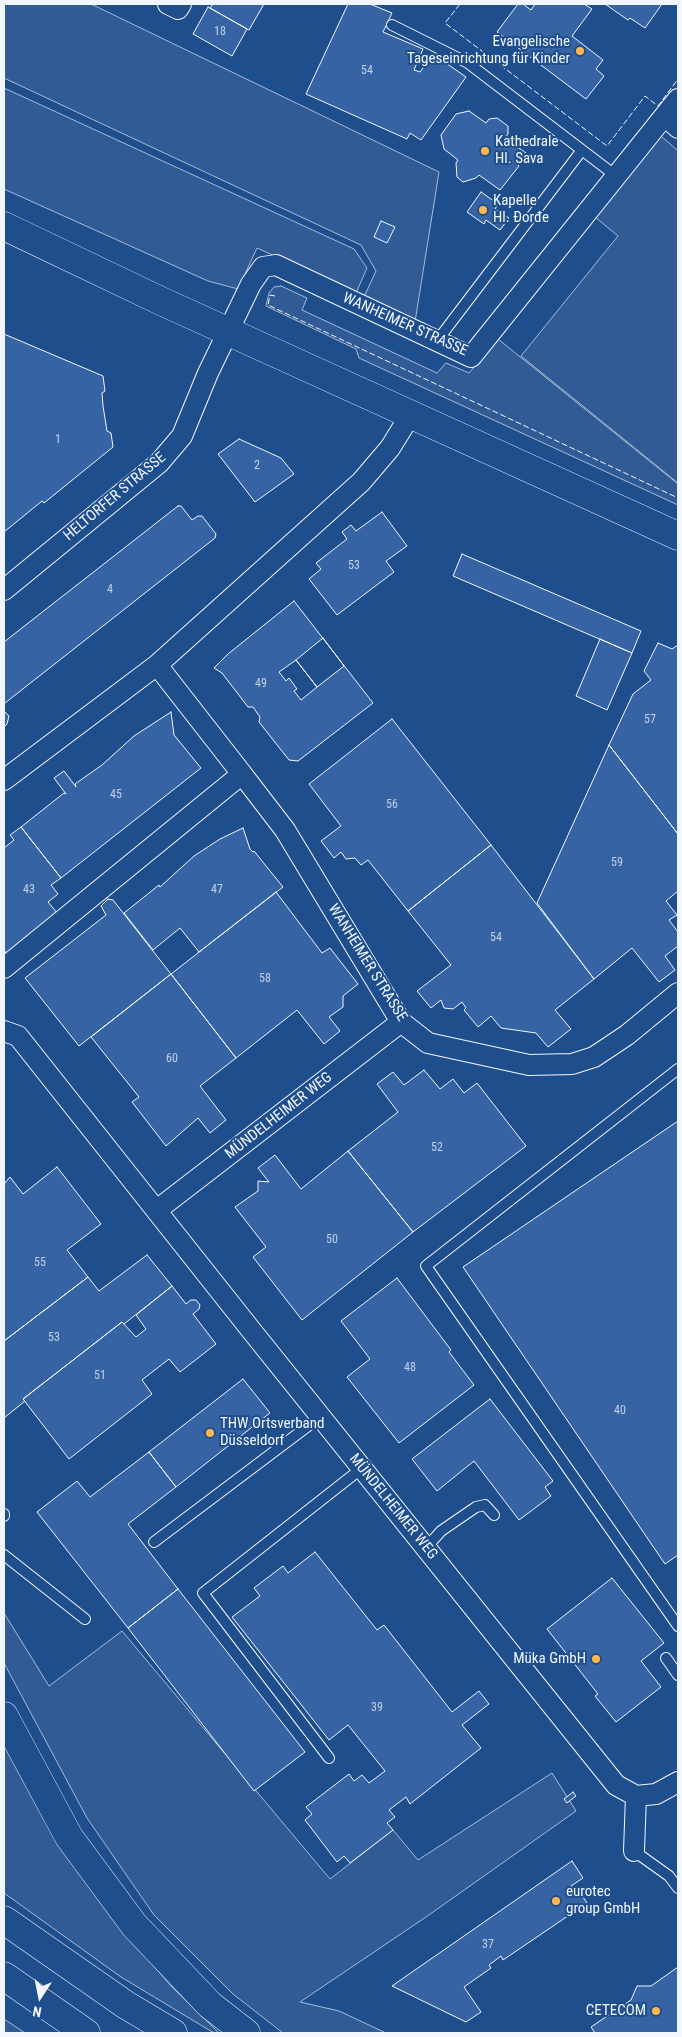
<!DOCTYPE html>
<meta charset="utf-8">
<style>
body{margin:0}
#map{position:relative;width:682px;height:2037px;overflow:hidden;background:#1f4e8c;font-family:"Roboto Condensed",sans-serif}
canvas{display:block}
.frame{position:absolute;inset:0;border:5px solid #f2f6ff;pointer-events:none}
.north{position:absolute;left:15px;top:1972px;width:50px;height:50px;-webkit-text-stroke:4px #1f4e8c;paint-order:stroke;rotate:191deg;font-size:14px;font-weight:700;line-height:20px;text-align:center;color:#f2f6ff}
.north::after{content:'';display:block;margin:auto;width:18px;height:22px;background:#f2f6ff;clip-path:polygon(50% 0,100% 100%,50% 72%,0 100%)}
</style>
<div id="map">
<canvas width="682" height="2037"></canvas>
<div class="frame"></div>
<div class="north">N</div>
</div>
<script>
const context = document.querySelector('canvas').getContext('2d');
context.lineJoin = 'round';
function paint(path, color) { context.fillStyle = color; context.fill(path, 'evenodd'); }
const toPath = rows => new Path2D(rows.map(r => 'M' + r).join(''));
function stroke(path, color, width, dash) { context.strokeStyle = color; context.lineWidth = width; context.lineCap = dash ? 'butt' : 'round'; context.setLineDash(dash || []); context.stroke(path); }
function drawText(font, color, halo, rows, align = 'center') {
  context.font = font + ' "Roboto Condensed",sans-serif'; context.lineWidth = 4; context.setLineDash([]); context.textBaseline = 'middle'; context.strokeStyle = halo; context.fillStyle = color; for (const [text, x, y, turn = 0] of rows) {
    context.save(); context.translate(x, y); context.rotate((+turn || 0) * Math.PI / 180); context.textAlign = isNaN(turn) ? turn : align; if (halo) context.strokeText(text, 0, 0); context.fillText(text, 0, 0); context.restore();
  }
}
const green = toPath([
 [4,4,91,4,439,172,415,322,364,297,376,271,361,245,4,78,4,4],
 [4,88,354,249,367,268,356,293,257,248,238,289,208,281,4,189,4,88],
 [661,136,678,151,678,483,521,356,618,236,595,217,661,136],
 [281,286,307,298,302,310,437,373,446,363,469,373,498,339,678,484,678,505,359,358,356,349,266,306,269,293,274,287,281,286],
 [4,1613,49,1686,122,1631,330,1879,393,1830,418,1860,552,1773,576,1811,426,1917,300,2002,339,2011,386,2033,283,2033,233,1994,154,1915,87,1818,4,1663,4,1613],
 [4,1743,130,1938,171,1986,219,2033,214,2033,121,1977,4,1893,4,1743],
 [4,2019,25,2033,4,2033,4,2019]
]);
paint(green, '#305b95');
stroke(green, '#a8bbd7', 1);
const building = toPath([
 [213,4,264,4,249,30,210,8,213,4],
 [348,4,370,4,392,13,383,32,423,49,414,70,420,72,433,54,466,77,421,140,410,133,407,139,306,94,348,4],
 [518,4,523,4,531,10,535,4,584,4,592,9,572,36,603,60,596,69,604,76,586,99,497,32,518,4],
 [605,4,662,4,645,28,630,18,628,20,605,4],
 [208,7,247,29,232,56,193,34,208,7],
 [469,111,486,123,489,119,497,118,508,126,508,134,505,138,526,153,518,165,519,166,500,190,479,175,476,178,463,182,457,177,456,163,458,160,444,149,441,135,456,114,469,111],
 [481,192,498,204,495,209,509,218,500,230,486,220,484,224,467,212,481,192],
 [381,221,395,227,387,243,374,237,381,221],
 [4,334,103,376,105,391,102,393,103,406,107,431,111,433,113,447,44,503,42,501,4,532,4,334],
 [239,439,281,458,294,474,255,502,218,454,239,439],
 [178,506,181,506,192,520,198,516,202,516,216,534,215,538,5,703,4,702,4,642,178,506],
 [382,512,407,546,386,561,394,572,337,615,309,579,321,569,316,563,347,539,342,532,351,525,356,531,382,512],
 [462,554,641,631,632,653,453,576,462,554],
 [294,601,373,703,298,761,289,760,259,722,260,717,253,707,248,707,222,673,214,668,228,654,294,601],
 [296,660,317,687,301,700,294,691,297,689,289,678,286,681,279,672,296,660],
 [323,638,344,666,317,687,296,660,323,638],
 [600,639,632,653,607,710,576,696,600,639],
 [658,643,672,649,678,645,678,834,609,745,633,694,651,680,644,671,658,643],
 [4,711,9,716,7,724,4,727,4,711],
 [171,712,174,735,201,768,61,878,21,827,64,793,66,794,54,778,64,771,76,787,75,784,102,765,134,736,171,712],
 [392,719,491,845,408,911,368,860,361,865,355,858,346,859,341,852,334,858,321,841,341,826,309,784,392,719],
 [609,745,678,834,678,891,666,901,677,915,669,920,678,932,678,946,665,956,675,970,659,982,632,948,594,979,537,903,609,745],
 [21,827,61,878,51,885,58,894,48,902,58,914,7,954,4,950,4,848,14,840,10,835,21,827],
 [243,828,250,849,253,852,254,851,283,887,199,952,180,928,153,950,124,913,159,885,160,887,194,856,220,839,243,828],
 [491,845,594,979,555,1010,571,1029,548,1047,536,1033,501,1028,491,1016,478,1027,464,1010,466,1008,462,1002,453,1009,444,1008,441,1000,431,1008,417,991,451,965,408,911,491,845],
 [276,892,322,953,330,948,358,984,343,996,343,1007,329,1017,340,1031,324,1044,297,1010,236,1058,171,974,276,892],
 [108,899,113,900,171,974,79,1046,25,978,106,915,101,906,108,899],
 [171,974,236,1058,200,1086,226,1120,210,1133,198,1118,166,1146,132,1102,139,1097,91,1037,171,974],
 [424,1070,440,1089,453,1079,464,1093,477,1083,526,1146,413,1232,348,1151,398,1112,377,1084,393,1072,404,1085,424,1070],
 [678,1121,678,1555,665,1564,463,1267,678,1121],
 [348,1151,413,1232,302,1320,253,1257,266,1247,235,1207,258,1191,258,1181,269,1182,258,1168,275,1155,301,1189,348,1151],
 [57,1167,101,1224,67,1250,88,1277,4,1341,4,1184,10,1177,23,1194,57,1167],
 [147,1255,172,1286,124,1324,122,1322,23,1399,25,1401,4,1418,4,1341,88,1277,99,1291,147,1255],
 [397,1278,451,1350,449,1352,474,1385,399,1443,347,1377,370,1359,341,1321,397,1278],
 [172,1286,186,1304,191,1300,196,1300,200,1305,199,1309,193,1314,216,1344,180,1372,169,1359,142,1380,152,1394,69,1459,23,1399,122,1322,136,1337,146,1329,136,1315,172,1286],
 [243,1379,270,1413,176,1487,149,1452,243,1379],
 [490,1399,553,1481,545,1487,551,1496,519,1520,474,1461,437,1491,412,1459,490,1399],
 [149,1452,176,1487,128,1524,178,1589,128,1628,37,1512,77,1481,90,1497,149,1452],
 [315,1552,377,1630,384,1625,452,1712,479,1691,489,1704,462,1725,481,1748,410,1804,406,1797,389,1810,395,1817,387,1823,393,1830,350,1863,344,1856,337,1862,305,1820,312,1814,306,1807,349,1774,354,1781,362,1775,369,1783,385,1771,348,1725,329,1740,232,1617,260,1596,254,1588,283,1566,288,1573,315,1552],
 [612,1578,664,1643,641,1661,661,1687,616,1722,595,1696,598,1694,547,1629,612,1578],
 [178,1589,305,1752,254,1791,128,1628,178,1589],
 [573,1792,576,1796,567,1803,564,1799,573,1792],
 [572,1861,583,1878,571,1886,575,1890,578,1889,587,1903,503,1960,501,1956,489,1965,491,1968,464,1987,481,2012,466,2022,392,1986,572,1861],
 [678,1967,678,2033,595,2033,591,2027,631,2000,637,1986,651,1986,678,1967]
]);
paint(building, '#3563a3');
stroke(building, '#f2f6ff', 1);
const lane = toPath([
 [392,25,468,63,616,176],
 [437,341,582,150],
 [678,1069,426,1266,678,1626],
 [4,1516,4,1514],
 [154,1542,320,1417],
 [426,1548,441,1531,476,1507,485,1505,494,1515],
 [4,1555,85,1619],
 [666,1658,678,1675],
 [329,1758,203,1593,362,1468],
 [634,1851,669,1876,678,1888]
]);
const street = toPath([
 [168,4,178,9,181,4],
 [665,116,678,128],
 [4,590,159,463,182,436,208,373,251,284,263,267,276,265,471,357,678,99],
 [242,774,285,830,401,1022,428,1043,529,1065,572,1064,594,1057,627,1035,678,993],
 [4,780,157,665,361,482,390,448,411,414],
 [4,968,242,774,157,665],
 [4,1031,18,1036,251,1330,616,1785,636,1796,656,1794,678,1782],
 [157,1210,401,1022],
 [634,1851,636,1796]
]);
const secondary = toPath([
 [4,226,161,301,678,536]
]);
const highway = toPath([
 [4,1716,69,1837,134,1925,210,2005,246,2033],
 [4,1920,126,2005,173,2033],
 [4,1976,86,2033]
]);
stroke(lane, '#f2f6ff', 12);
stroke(street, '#f2f6ff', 22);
stroke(secondary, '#f2f6ff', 29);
stroke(highway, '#f2f6ff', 29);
stroke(lane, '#1f4e8c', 10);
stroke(street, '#1f4e8c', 20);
stroke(secondary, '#1f4e8c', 28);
stroke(highway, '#1f4e8c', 28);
stroke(toPath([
 [460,4,445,23,607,146,645,96,658,106,678,79],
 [275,296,270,295,268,305,678,498]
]), '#f2f6ff', 1, [6, 2.5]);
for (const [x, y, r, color] of [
 [580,51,5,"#ffb74d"],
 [485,151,5,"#ffb74d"],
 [483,210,5,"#ffb74d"],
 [210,1433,5,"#ffb74d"],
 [596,1659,5,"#ffb74d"],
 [556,1901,5,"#ffb74d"],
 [656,2011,5,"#ffb74d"]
]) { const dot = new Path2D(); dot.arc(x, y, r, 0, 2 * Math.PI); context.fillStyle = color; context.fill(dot); stroke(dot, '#1f4e8c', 2); }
drawText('12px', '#c3d1e8', null, [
 ["18",220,32],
 ["54",367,71],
 ["1",58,440],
 ["2",257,466],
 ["53",354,566],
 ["4",110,590],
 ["49",261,684],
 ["57",650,720],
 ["45",116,795],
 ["56",392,805],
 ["59",617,863],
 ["43",29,890],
 ["47",217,890],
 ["54",496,938],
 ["58",265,979],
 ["60",172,1059],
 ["52",437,1148],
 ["50",332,1240],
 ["55",40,1263],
 ["53",54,1338],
 ["48",410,1368],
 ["51",100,1376],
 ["40",620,1411],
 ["39",377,1708],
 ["37",488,1945]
]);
drawText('15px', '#f2f6ff', '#1f4e8c', [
 ["Evangelische",570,42,"right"],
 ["Tageseinrichtung für Kinder",570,59,"right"],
 ["Kathedrale",495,142],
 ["Hl. Sava",495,159],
 ["Kapelle",493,201],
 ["Hl. Đorđe",493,218],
 ["THW Ortsverband",220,1424],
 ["Düsseldorf",220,1441],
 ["Müka GmbH",586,1659,"right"],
 ["eurotec",566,1892],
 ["group GmbH",566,1909],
 ["CETECOM",646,2011,"right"]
], 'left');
drawText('15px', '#f2f6ff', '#1f4e8c', [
 ["WANHEIMER STRASSE",405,325,24],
 ["HELTORFER STRASSE",115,497,-40],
 ["WANHEIMER STRASSE",367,963,58],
 ["MÜNDELHEIMER WEG",279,1116,-38],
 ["MÜNDELHEIMER WEG",393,1507,51]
]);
</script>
